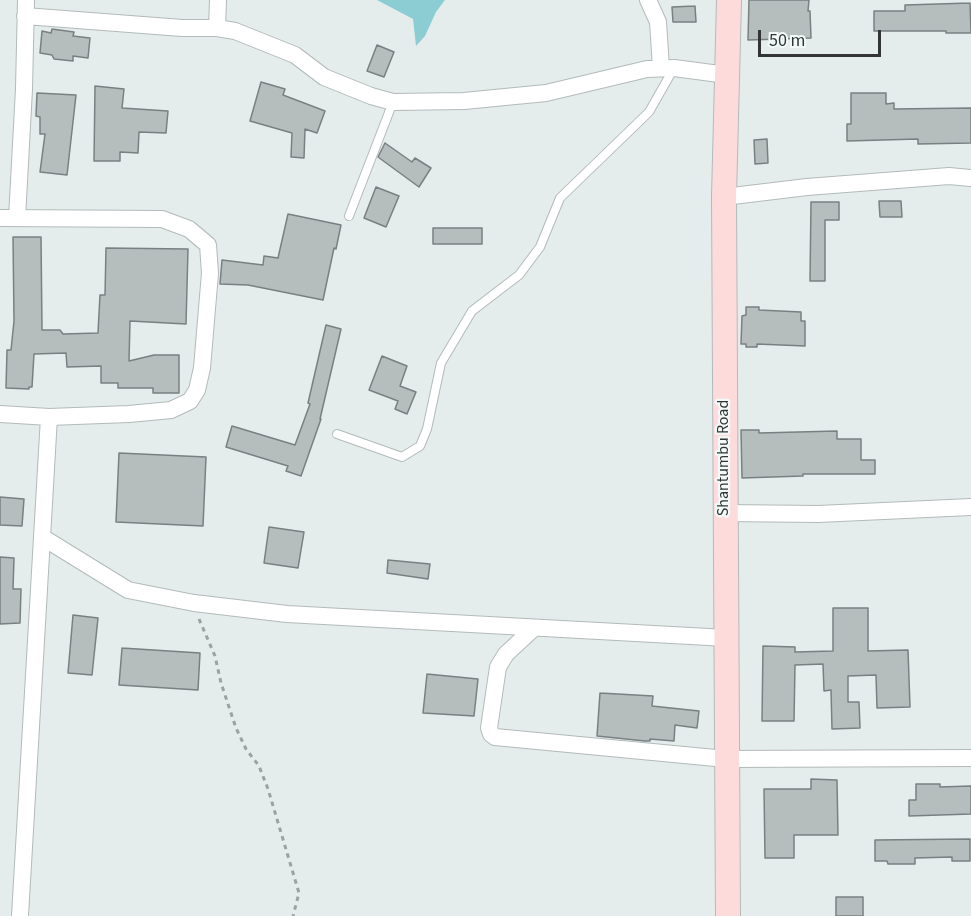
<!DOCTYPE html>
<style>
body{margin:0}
#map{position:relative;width:971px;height:916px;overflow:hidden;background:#e5ecec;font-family:"Source Sans 3",sans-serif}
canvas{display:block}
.scale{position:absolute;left:758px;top:30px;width:123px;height:27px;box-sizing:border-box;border:3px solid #323435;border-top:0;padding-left:8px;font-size:18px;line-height:21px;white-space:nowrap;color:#323435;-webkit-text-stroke:4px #f2f9f9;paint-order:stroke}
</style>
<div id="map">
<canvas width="971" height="916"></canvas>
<div class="scale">50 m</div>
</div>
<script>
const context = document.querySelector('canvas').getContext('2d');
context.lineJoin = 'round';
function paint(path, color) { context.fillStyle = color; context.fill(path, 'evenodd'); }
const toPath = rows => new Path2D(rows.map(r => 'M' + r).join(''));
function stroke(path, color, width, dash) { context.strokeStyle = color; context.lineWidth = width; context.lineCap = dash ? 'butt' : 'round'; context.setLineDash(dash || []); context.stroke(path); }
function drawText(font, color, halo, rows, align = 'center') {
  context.font = font + ' "Source Sans 3",sans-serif'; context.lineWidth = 4.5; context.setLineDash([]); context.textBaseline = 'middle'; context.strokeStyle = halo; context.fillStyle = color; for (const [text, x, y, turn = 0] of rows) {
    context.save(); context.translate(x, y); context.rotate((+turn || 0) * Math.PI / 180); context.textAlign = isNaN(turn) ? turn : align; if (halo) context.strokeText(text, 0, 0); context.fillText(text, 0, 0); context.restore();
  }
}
paint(toPath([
 [377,0,445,0,436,12,425,36,416,46,413,19]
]), '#8ccdd3');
const building = toPath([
 [749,0,809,0,808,11,810,11,811,38,748,40,749,0],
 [970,3,971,33,946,33,946,31,874,31,874,11,905,11,905,5,970,3],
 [695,6,696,22,673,22,672,7,695,6],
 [52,29,74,32,73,36,90,38,88,58,73,56,73,61,54,59,52,55,40,53,42,31,51,33,52,29],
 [377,45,394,52,384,77,367,71,377,45],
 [261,82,285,89,283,95,325,111,317,133,305,129,304,158,291,157,292,133,250,121,261,82],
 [95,86,124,89,122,108,168,111,166,133,139,132,138,153,120,152,120,161,94,161,95,86],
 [37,93,76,95,67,175,40,172,45,134,40,134,40,117,36,116,37,93],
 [851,93,886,93,886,104,894,103,894,109,971,108,971,143,918,144,918,139,847,141,847,124,851,124,851,93],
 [767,139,768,163,755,164,754,140,767,139],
 [385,143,412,162,415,158,431,168,419,187,378,157,385,143],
 [376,187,399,196,386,227,364,218,376,187],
 [879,201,901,201,902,217,880,217,879,201],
 [811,202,839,202,839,220,825,220,825,281,810,281,811,202],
 [288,214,341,225,336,249,334,248,323,300,248,285,220,284,222,260,263,265,264,256,278,258,288,214],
 [433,228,482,228,482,244,433,244,433,228],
 [13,237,41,237,42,330,60,330,63,334,98,333,100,295,105,295,106,248,188,249,186,324,130,321,129,361,154,355,179,355,179,393,153,393,153,388,118,388,118,383,101,383,101,366,67,367,66,353,34,354,32,387,29,387,29,389,6,388,7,350,11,350,14,321,13,237],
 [746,307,759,307,759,310,801,312,801,321,805,321,805,346,757,344,757,347,746,347,746,344,741,344,742,316,746,315,746,307],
 [326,325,341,329,320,419,321,419,301,476,286,471,288,466,226,447,232,426,295,445,310,404,308,403,326,325],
 [382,356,407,366,400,386,416,392,407,414,395,409,398,401,369,390,382,356],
 [741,430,759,430,759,433,837,431,837,439,861,439,861,460,875,460,875,474,803,474,803,476,742,478,741,430],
 [119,453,206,457,203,526,116,522,119,453],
 [0,497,24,499,22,526,0,525,0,497],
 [269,527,304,532,298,568,264,563,269,527],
 [0,557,14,558,13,589,21,589,20,623,0,624,0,557],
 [388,560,430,564,428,579,387,573,388,560],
 [833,608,868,608,868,651,908,650,910,707,877,708,876,675,848,676,848,702,859,702,860,728,832,729,831,690,824,691,823,664,795,665,794,721,762,721,763,646,795,647,795,652,833,651,833,608],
 [73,615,98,618,92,675,68,673,73,615],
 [122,648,200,653,198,690,119,685,122,648],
 [427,674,478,679,474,716,423,713,427,674],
 [600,693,653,696,652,706,699,711,697,728,675,725,674,741,650,739,650,741,645,741,597,736,600,693],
 [811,779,837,780,838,835,794,835,794,858,765,858,764,789,811,789,811,779],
 [916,784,940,784,940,787,971,786,971,814,909,816,909,800,916,800,916,784],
 [970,839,970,861,952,861,952,857,915,858,915,864,888,864,887,861,875,861,875,840,970,839],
 [836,897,863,897,863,916,836,916,836,897]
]);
paint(building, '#b6bdbd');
stroke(building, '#7a8081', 1.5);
const lane = toPath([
 [349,216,393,102],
 [337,434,402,457,420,446,427,429,441,363,472,311,519,275,540,247,560,198,649,112,674,68]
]);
const street = toPath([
 [648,0,658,22,661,68],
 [25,16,182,28,217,28,235,31,295,55,324,77,371,96,393,102,464,101,546,93,647,69,674,68,727,75],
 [217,28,218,0],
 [724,197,807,187,949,176,971,178],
 [0,218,162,219,189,229,208,245,210,273,202,368,197,390,190,401,171,410,129,414,49,417,0,414],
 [17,218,24,89,26,0],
 [724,513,818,514,971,507],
 [42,537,128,590,194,603,287,614,727,638],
 [533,629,506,654,498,667,489,728,491,734,495,737,726,759,971,758],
 [20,916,49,417]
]);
const secondary = toPath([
 [728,916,724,197,729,0]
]);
stroke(lane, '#b3baba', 10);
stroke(street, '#b3baba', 18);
stroke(secondary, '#b3baba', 26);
stroke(toPath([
 [199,619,215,656,221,683,236,728,246,749,259,766,268,789,299,893,293,916]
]), '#9ca1a1', 3, [4.5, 4.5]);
stroke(lane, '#fff', 8);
stroke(street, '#fff', 16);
stroke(secondary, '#fedbdb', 24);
drawText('16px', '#323435', '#f2f9f9', [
 ["Shantumbu Road",724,458,-90]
]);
</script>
